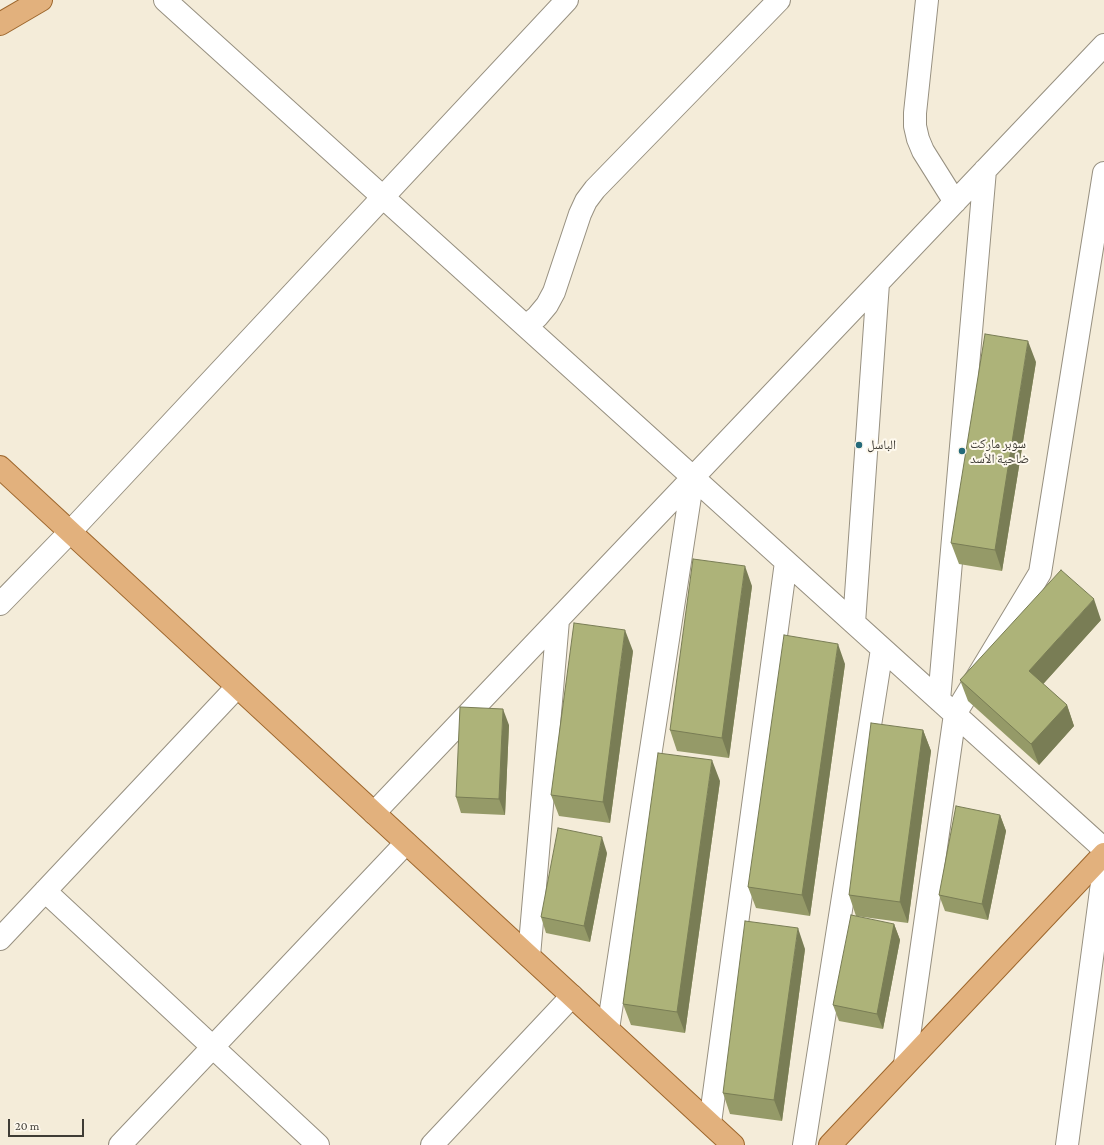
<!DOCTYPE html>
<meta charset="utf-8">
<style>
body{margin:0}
#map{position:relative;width:1104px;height:1145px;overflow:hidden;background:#f4ecd9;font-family:"Crimson Pro",serif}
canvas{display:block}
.scale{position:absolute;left:8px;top:1119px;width:76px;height:18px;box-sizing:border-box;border:2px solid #3f3c35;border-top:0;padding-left:5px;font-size:12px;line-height:14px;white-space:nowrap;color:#3f3c35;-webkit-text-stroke:3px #fef9ee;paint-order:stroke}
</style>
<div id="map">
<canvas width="1104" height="1145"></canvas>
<div class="scale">20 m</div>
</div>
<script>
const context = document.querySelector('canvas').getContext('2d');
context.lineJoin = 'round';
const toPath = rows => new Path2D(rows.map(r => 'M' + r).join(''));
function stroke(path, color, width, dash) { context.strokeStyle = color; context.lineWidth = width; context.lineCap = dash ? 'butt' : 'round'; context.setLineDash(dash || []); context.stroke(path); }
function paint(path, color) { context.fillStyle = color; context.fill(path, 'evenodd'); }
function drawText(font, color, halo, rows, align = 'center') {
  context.font = font + ' "Crimson Pro","Noto Naskh Arabic",serif'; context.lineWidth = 4; context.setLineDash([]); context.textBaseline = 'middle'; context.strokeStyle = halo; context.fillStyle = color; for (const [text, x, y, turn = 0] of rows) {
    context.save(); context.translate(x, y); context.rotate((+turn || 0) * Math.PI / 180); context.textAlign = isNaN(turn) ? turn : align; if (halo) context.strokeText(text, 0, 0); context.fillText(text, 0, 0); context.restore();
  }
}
const minor = toPath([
 [165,0,1104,849],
 [927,0,915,113,915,126,918,139,923,151,955,202],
 [526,326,537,317,547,305,554,292,580,214,586,201,595,189,779,0],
 [0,604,70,532,567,0],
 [854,623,878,283],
 [939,700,985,170],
 [374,813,1104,45],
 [45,891,318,1145],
 [0,939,237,687],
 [529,956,558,620],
 [608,1029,693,477],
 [905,1064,955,714,1040,573,1104,173],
 [710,1123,786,562],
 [120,1145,406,843],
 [432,1145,572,996],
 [804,1145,882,649],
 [1067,1145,1104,868]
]);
const major = toPath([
 [0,24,41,0],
 [0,467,733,1145],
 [830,1145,1104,854]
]);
stroke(minor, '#979080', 24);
stroke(major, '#9d662c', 24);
stroke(minor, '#fff', 22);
stroke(major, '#e2b17d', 22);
paint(toPath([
 [1036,362,1002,571,959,564,951,543],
 [752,586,729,758,677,751,670,730],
 [1101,620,1043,684,1067,705,1074,726,1039,765,968,701,960,680],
 [633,651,610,823,559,816,551,795],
 [845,664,810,916,756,908,748,887],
 [509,725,505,815,461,813,456,797],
 [923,730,931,751,908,923,856,916,849,895],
 [720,781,685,1033,631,1025,623,1004],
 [1000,815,1006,831,988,920,945,911,939,895],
 [607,853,590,942,546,933,541,917],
 [894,924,900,940,883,1029,839,1021,833,1005],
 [805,949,782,1121,730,1114,723,1093]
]), '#959a68');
paint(toPath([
 [1028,341,1036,362,1002,571,995,550],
 [745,566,752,586,729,758,722,738],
 [1094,599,1101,620,1036,692,1029,671],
 [625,630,633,651,610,823,603,802],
 [838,644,845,664,810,916,802,895],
 [1067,705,1074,726,1039,765,1031,744],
 [503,709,509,725,505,815,499,799],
 [923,730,931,751,908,923,900,902],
 [712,760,720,781,685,1033,677,1012],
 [1000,815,1006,831,988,920,982,904],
 [602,837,607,853,590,942,584,926],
 [894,924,900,940,883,1029,877,1014],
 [798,928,805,949,782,1121,774,1100]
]), '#797d55');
const building = toPath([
 [985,334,1028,341,995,550,951,543,985,334],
 [693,559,745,566,722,738,670,730,693,559],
 [1061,570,1094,599,1029,671,1067,705,1031,744,960,680,1061,570],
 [574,623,625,630,603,802,551,795,574,623],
 [784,635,838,644,802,895,748,887,784,635],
 [460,707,503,709,499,799,456,797,460,707],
 [871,723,923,730,900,902,849,895,871,723],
 [658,753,712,760,677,1012,623,1004,658,753],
 [956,806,1000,815,982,904,939,895,956,806],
 [558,828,602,837,584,926,541,917,558,828],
 [851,915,894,924,877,1014,833,1005,851,915],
 [745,921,798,928,774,1100,723,1093,745,921]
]);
paint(building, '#adb379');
stroke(building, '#797d55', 1);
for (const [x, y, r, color] of [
 [859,445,4,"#256a7a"],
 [962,451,4,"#256a7a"]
]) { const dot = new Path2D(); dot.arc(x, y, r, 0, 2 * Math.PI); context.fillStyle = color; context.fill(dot); stroke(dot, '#fef9ee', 1.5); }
drawText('13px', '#3f3c35', '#fef9ee', [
 ["سوبر ماركت",970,444],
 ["ضاحية الأسد",970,459],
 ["الباسل",867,445]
], 'left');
</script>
